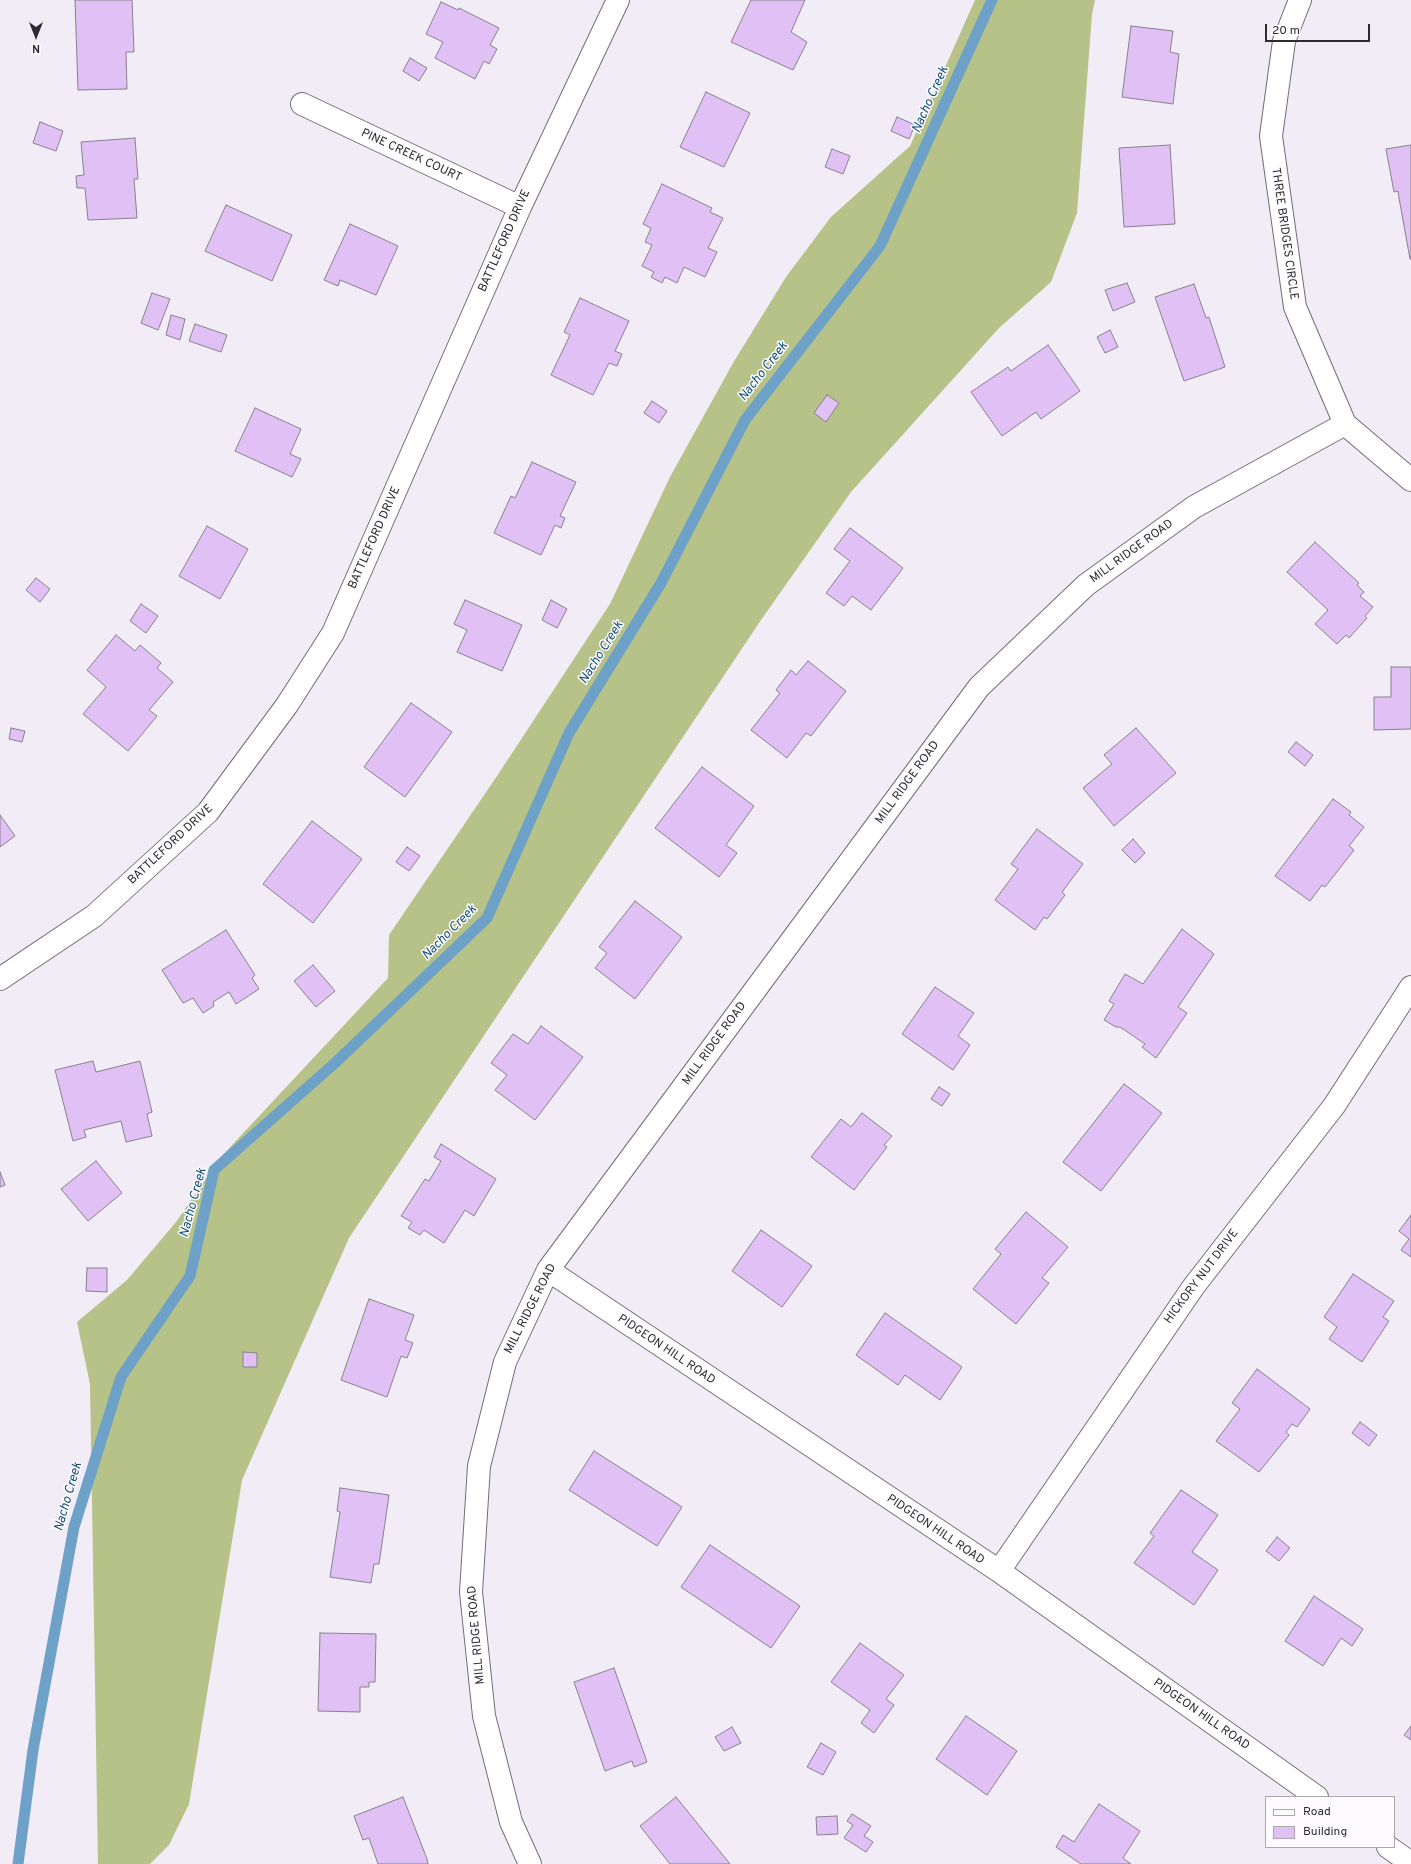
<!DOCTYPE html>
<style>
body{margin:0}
#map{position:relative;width:1411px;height:1864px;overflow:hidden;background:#f2ecf6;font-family:Overpass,sans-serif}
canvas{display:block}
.legend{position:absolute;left:1265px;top:1796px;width:130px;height:52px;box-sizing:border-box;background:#fdfbff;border:1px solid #aaa8ab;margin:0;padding:5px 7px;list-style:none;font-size:12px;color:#2d2b2e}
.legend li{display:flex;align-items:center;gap:8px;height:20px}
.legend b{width:20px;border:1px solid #aaa8ab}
.north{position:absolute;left:16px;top:16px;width:40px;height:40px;-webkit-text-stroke:3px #fdfbff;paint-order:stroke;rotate:180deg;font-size:11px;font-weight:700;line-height:16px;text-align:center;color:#2d2b2e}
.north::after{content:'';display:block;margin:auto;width:14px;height:18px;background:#2d2b2e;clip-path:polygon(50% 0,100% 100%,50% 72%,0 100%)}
.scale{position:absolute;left:1265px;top:24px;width:105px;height:18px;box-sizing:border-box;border:2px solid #2d2b2e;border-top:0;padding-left:5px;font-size:12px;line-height:14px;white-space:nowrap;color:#2d2b2e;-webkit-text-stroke:3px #fdfbff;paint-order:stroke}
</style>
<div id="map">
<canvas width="1411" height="1864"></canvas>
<ul class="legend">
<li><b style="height:5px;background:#fff"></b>Road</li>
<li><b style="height:11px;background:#e0c0f5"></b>Building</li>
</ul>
<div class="north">N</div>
<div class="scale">20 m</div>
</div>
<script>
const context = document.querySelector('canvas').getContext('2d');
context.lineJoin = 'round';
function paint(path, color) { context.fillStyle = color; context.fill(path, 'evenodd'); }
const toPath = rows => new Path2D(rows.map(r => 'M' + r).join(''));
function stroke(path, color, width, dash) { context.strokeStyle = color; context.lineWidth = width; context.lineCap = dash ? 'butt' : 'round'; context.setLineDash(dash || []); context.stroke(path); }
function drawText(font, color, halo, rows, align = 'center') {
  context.font = font + ' Overpass,sans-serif'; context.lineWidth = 3; context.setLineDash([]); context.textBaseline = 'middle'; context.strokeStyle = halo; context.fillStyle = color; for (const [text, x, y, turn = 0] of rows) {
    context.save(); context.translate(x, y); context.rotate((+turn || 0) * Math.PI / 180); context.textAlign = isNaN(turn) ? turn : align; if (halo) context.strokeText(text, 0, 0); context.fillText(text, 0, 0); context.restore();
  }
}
paint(toPath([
 [975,0,1095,0,1092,14,1077,213,1051,282,999,328,851,492,761,620,349,1238,242,1480,189,1804,169,1845,150,1864,98,1864,90,1384,77,1322,127,1280,176,1222,220,1158,388,978,389,935,497,776,610,604,670,477,733,363,786,277,831,217,910,146]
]), '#b6c287');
stroke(toPath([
 [18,1864,33,1750,74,1527,121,1377,190,1276,214,1170,335,1063,487,918,569,733,661,583,745,420,880,246,992,0]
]), '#6da1c7', 11);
const building = toPath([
 [75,0,132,0,134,52,126,52,127,89,78,90,75,0],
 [751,0,805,0,791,32,807,42,793,70,731,42,751,0],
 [441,2,458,10,459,8,499,28,490,45,497,49,489,64,484,61,475,79,435,58,443,42,426,34,441,2],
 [1131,26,1173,31,1170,52,1179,54,1173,104,1122,97,1131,26],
 [410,58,427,68,419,81,403,71,410,58],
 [706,92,750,113,724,167,680,147,706,92],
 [897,117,915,125,909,139,891,131,897,117],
 [40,122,63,131,56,151,33,143,40,122],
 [135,138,138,179,134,179,137,218,88,220,85,188,77,188,76,176,84,175,81,142,135,138],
 [1170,145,1175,224,1124,227,1119,148,1170,145],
 [1411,145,1411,259,1410,259,1399,198,1398,191,1394,192,1386,149,1411,145],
 [832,149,850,156,843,174,825,167,832,149],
 [662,184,712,208,710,212,723,218,708,248,717,252,705,277,684,267,677,283,665,277,662,283,651,277,654,272,642,266,652,245,645,242,651,228,643,224,662,184],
 [226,205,292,235,272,281,205,251,226,205],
 [350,224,398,246,376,295,340,280,338,286,324,280,350,224],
 [1127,283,1135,302,1113,311,1105,290,1127,283],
 [1194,284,1206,318,1209,317,1225,367,1184,381,1155,297,1194,284],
 [152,293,170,299,158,330,141,323,152,293],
 [580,298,629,321,615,351,622,354,617,366,609,363,593,395,551,375,570,335,564,332,580,298],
 [171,315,185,319,180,340,166,335,171,315],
 [195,324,227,335,221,352,189,341,195,324],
 [1110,330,1118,347,1105,353,1097,337,1110,330],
 [1048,345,1080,391,1041,419,1036,412,1002,436,971,392,1008,367,1011,371,1048,345],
 [827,395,839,403,826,422,814,413,827,395],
 [652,401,667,411,659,423,644,413,652,401],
 [255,408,301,429,290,454,301,459,292,477,235,451,255,408],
 [532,462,576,482,560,516,565,518,561,528,555,525,541,555,494,533,511,496,515,498,532,462],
 [207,526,248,549,220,599,179,576,207,526],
 [850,528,903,568,871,610,852,596,844,606,826,593,850,561,834,549,850,528],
 [1315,542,1359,583,1357,585,1364,592,1360,596,1373,607,1365,616,1367,618,1349,638,1346,635,1337,644,1315,624,1328,610,1287,572,1315,542],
 [36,578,50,589,40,602,26,590,36,578],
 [465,600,522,625,502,671,457,652,467,630,454,624,465,600],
 [551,600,567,609,557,628,542,620,551,600],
 [141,604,158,616,146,633,130,621,141,604],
 [116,635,135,651,140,645,161,663,157,668,173,682,149,710,157,716,128,751,83,714,106,687,87,670,116,635],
 [808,661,846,691,811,736,806,733,787,758,751,730,780,693,776,690,791,670,796,675,808,661],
 [1391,667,1411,667,1411,729,1374,730,1374,697,1391,697,1391,667],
 [411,703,452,732,405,797,364,767,411,703],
 [11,728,25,731,22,742,9,739,11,728],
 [1136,728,1176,773,1114,826,1083,788,1112,764,1104,755,1136,728],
 [1296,742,1313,755,1305,766,1288,752,1296,742],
 [702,767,754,806,726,845,737,853,719,877,655,828,702,767],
 [1333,799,1351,812,1349,815,1364,827,1349,846,1354,850,1325,887,1322,885,1310,901,1275,876,1333,799],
 [0,815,15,836,0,847,0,815],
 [312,821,362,859,313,923,263,884,312,821],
 [1037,829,1083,864,1062,892,1065,895,1047,919,1044,917,1035,930,995,900,1018,869,1011,864,1037,829],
 [1133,839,1145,853,1135,863,1122,850,1133,839],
 [407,847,420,856,409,871,396,862,407,847],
 [635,901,682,937,635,999,595,968,607,953,599,947,635,901],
 [1182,929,1214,954,1178,1007,1187,1013,1156,1058,1142,1047,1145,1044,1120,1027,1116,1027,1104,1020,1114,1004,1109,1001,1125,974,1143,984,1182,929],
 [226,930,255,975,252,978,259,989,236,1004,229,992,213,1002,214,1006,203,1013,193,998,183,1003,162,970,226,930],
 [313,965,335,991,316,1007,294,981,313,965],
 [935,987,974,1013,958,1036,970,1045,953,1070,902,1034,935,987],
 [541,1026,583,1057,535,1120,495,1090,507,1075,491,1063,513,1034,528,1044,541,1026],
 [93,1061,96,1072,140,1061,152,1112,147,1114,152,1136,126,1142,121,1121,84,1130,86,1137,73,1141,55,1070,93,1061],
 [1124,1084,1162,1113,1101,1191,1063,1162,1124,1084],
 [939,1087,950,1094,942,1106,931,1099,939,1087],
 [862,1113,892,1136,884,1145,887,1147,854,1190,811,1157,841,1119,851,1127,862,1113],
 [441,1144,496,1179,474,1216,465,1210,444,1243,424,1230,420,1235,408,1228,412,1222,401,1216,425,1179,429,1181,441,1161,434,1157,441,1144],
 [96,1161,122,1193,88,1221,61,1189,96,1161],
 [0,1172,5,1185,0,1187,0,1172],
 [1026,1212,1068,1247,1042,1278,1049,1283,1016,1324,973,1289,1001,1254,995,1249,1026,1212],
 [1411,1215,1411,1257,1401,1250,1409,1239,1399,1231,1411,1215],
 [761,1230,812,1266,782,1307,732,1271,761,1230],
 [87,1268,107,1268,107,1292,86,1291,87,1268],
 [1353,1274,1394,1301,1383,1317,1389,1321,1362,1362,1329,1339,1337,1327,1324,1317,1353,1274],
 [369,1299,414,1315,405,1340,413,1343,407,1358,401,1356,387,1397,341,1380,369,1299],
 [885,1313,962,1367,940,1400,905,1375,898,1385,856,1355,885,1313],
 [243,1352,257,1353,257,1367,243,1367,243,1352],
 [1257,1369,1310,1409,1297,1427,1292,1424,1286,1432,1289,1435,1259,1472,1216,1441,1240,1409,1232,1403,1257,1369],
 [1360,1422,1377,1435,1369,1446,1352,1433,1360,1422],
 [594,1451,682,1507,657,1546,569,1490,594,1451],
 [340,1488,389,1495,379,1564,374,1564,371,1583,330,1577,340,1512,337,1511,340,1488],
 [1181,1490,1218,1515,1192,1552,1218,1570,1194,1605,1134,1563,1154,1536,1150,1533,1181,1490],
 [1277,1537,1290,1548,1279,1561,1266,1551,1277,1537],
 [710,1545,800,1606,771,1648,681,1587,710,1545],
 [1314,1596,1363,1629,1352,1646,1341,1638,1323,1666,1285,1641,1314,1596],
 [320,1633,376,1634,375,1682,369,1682,369,1687,360,1687,360,1712,318,1711,320,1633],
 [860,1643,904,1675,886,1699,894,1705,874,1733,861,1723,870,1710,831,1682,860,1643],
 [614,1668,647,1762,634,1767,632,1761,605,1771,574,1682,614,1668],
 [966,1716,1017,1751,987,1795,936,1759,966,1716],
 [1411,1726,1411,1740,1404,1735,1411,1726],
 [732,1727,741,1743,724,1751,715,1737,732,1727],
 [821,1743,836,1752,823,1775,807,1767,821,1743],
 [403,1797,427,1859,428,1864,378,1864,369,1838,363,1840,354,1816,403,1797],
 [676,1797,730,1864,670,1864,640,1826,676,1797],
 [1099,1804,1140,1831,1123,1858,1131,1864,1081,1864,1056,1847,1063,1835,1074,1842,1099,1804],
 [852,1814,871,1826,864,1836,873,1842,866,1852,844,1838,853,1825,847,1821,852,1814],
 [837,1816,838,1834,817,1835,816,1817,837,1816]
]);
paint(building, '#e0c0f5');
stroke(building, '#87828b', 1);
const minor = toPath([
 [1300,0,1284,41,1271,136,1295,307,1345,424,1411,480],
 [302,104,520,207],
 [0,979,94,916,208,812,287,705,333,633,520,207,618,0],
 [548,1270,999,1571,1317,1797],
 [999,1571,1194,1286,1334,1106,1411,987],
 [1388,1847,1411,1863],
 [530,1864,511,1822,484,1716,471,1592,479,1466,505,1362,548,1270,979,687,1086,585,1194,507,1345,424]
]);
stroke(minor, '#726d76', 24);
stroke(minor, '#fff', 22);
drawText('12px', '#2d2b2e', '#fdfbff', [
 ["PINE CREEK COURT",411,156,25],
 ["THREE BRIDGES CIRCLE",1284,234,82],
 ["BATTLEFORD DRIVE",505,241,-66],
 ["BATTLEFORD DRIVE",375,538,-66],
 ["MILL RIDGE ROAD",1132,552,-36],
 ["MILL RIDGE ROAD",908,783,-54],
 ["BATTLEFORD DRIVE",171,845,-43],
 ["MILL RIDGE ROAD",715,1044,-54],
 ["HICKORY NUT DRIVE",1202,1277,-53],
 ["MILL RIDGE ROAD",531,1309,-63],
 ["PIDGEON HILL ROAD",666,1350,34],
 ["PIDGEON HILL ROAD",935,1530,34],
 ["MILL RIDGE ROAD",477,1635,-95],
 ["PIDGEON HILL ROAD",1201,1715,35]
]);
drawText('italic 13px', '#115076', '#fdfbff', [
 ["Nacho Creek",931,100,-66],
 ["Nacho Creek",764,372,-52],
 ["Nacho Creek",602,653,-58],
 ["Nacho Creek",450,933,-45],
 ["Nacho Creek",194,1203,-75],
 ["Nacho Creek",69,1497,-74]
]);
</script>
